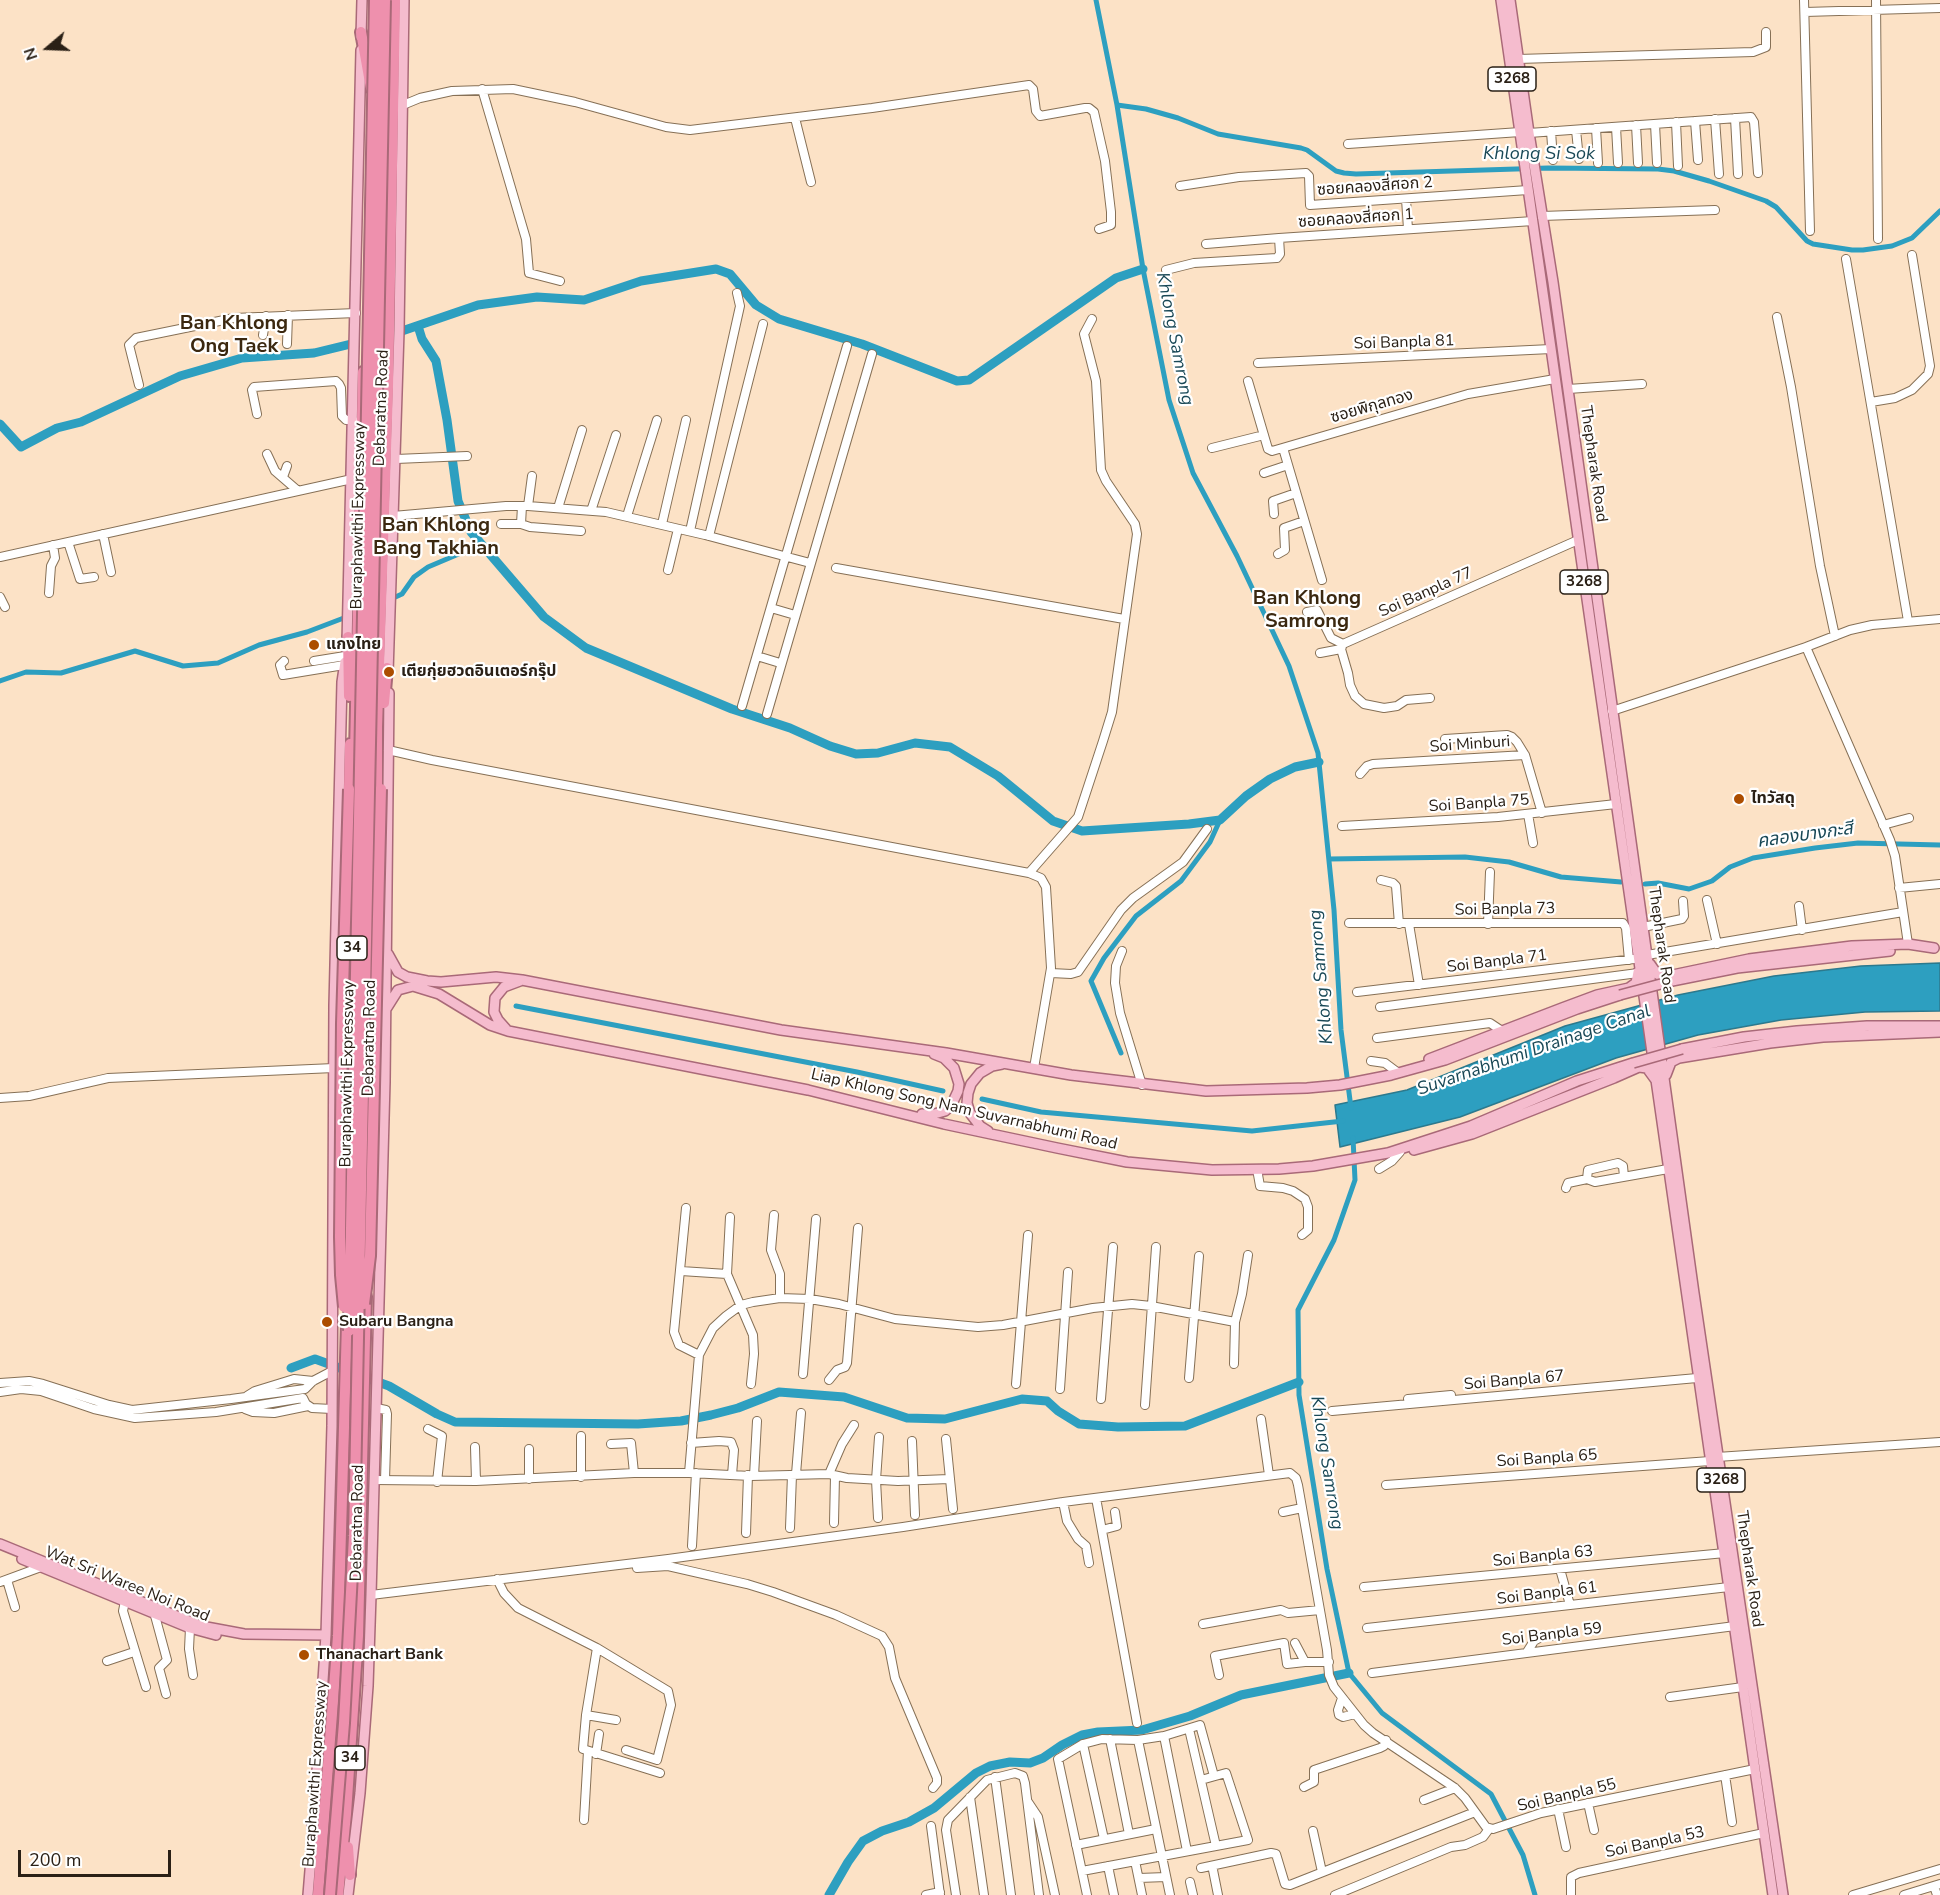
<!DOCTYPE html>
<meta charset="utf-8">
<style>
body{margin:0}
#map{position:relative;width:1940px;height:1895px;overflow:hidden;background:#fce2c6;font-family:"Nunito Sans",sans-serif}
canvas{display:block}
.north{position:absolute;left:18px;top:18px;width:60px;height:60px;-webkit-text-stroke:4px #fff;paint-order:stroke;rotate:251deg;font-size:16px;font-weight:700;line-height:24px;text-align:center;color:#2a2016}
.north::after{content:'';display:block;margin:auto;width:21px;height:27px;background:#2a2016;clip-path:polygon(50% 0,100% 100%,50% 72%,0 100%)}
.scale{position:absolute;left:18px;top:1850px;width:153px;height:27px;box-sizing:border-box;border:3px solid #2a2016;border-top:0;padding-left:8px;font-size:18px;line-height:21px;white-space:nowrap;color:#2a2016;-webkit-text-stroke:4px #fff;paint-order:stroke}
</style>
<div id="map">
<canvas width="1940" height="1895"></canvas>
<div class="north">N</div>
<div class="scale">200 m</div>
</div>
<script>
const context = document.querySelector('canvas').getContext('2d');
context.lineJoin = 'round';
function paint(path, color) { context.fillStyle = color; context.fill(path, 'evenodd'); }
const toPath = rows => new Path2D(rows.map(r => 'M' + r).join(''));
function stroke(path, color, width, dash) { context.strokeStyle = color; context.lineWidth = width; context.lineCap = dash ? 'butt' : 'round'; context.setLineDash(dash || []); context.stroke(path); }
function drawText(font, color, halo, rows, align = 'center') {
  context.font = font + ' "Nunito Sans","Noto Sans Thai",sans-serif'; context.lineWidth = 4.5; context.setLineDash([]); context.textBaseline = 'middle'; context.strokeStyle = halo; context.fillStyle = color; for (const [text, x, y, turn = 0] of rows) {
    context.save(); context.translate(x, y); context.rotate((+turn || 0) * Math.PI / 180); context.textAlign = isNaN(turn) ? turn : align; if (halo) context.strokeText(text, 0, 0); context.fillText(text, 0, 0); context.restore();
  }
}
const water = toPath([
 [1940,963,1940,1011,1865,1012,1781,1020,1698,1035,1616,1058,1460,1117,1340,1147,1335,1105,1407,1090,1565,1026,1678,995,1774,976,1861,966,1940,963]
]);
paint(water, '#2d9fc0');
stroke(water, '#2c798d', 1.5);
stroke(toPath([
 [1096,0,1117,105,1143,269,1169,400,1193,473,1237,556,1289,666,1318,753,1334,910,1341,1030,1351,1108],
 [1117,105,1146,109,1178,118,1218,134,1301,148,1307,150,1336,171,1344,173,1356,174,1548,168,1658,169,1674,171,1709,181,1766,201,1776,207,1807,241,1813,244,1852,250,1863,250,1892,246,1912,238,1940,211],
 [391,599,402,594,414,577,428,567,480,545],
 [0,681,26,672,61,673,135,651,183,666,218,663,259,645,307,632,349,616],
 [1329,859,1465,857,1509,862,1561,877,1621,882],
 [1645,884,1658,883,1689,889,1712,881,1730,867,1753,858,1815,848,1858,843,1940,845],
 [516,1006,857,1072,943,1091],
 [1121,1053,1091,981,1104,958,1136,916,1181,881,1210,842,1220,820],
 [982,1099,1041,1112,1252,1131,1343,1121],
 [1353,1138,1355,1180,1334,1240,1298,1310,1299,1395,1327,1569,1349,1673,1382,1713,1491,1794,1523,1855,1535,1895]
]), '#2d9fc0', 5);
stroke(toPath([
 [418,326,422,339,436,361,447,420,458,501,471,532,544,617,586,648,732,709,790,728,830,746,856,754,878,753,915,743,950,747,998,776,1053,821,1082,831,1189,824,1220,820,1246,796,1270,779,1295,767,1319,762],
 [402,331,478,305,537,297,584,300,641,281,716,269,730,274,756,305,779,319,862,344,957,381,969,380,1116,278,1143,269],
 [0,424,21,447,57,428,81,422,180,376,242,358,314,353,351,344],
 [291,1368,315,1359,389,1386,437,1414,455,1422,638,1424,681,1421,711,1415,738,1408,779,1392,844,1397,907,1418,945,1419,1022,1399,1047,1401,1058,1411,1079,1424,1118,1427,1185,1426,1299,1382],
 [829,1895,848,1862,863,1841,882,1831,909,1822,934,1808,976,1773,990,1766,1010,1762,1030,1763,1043,1758,1062,1745,1082,1735,1098,1732,1142,1730,1190,1716,1241,1695,1349,1673]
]), '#2d9fc0', 9);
const minor = toPath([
 [1804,0,1810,231],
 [1876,0,1878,239],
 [1805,12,1940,8],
 [1518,59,1753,52,1766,47,1766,32],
 [482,89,526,239,529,273,560,281],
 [403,105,420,98,452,91,513,89,575,102,666,127,690,130,872,108,1029,85,1033,89,1036,111,1040,116,1085,108,1089,108,1094,112,1105,161,1111,212,1111,225,1099,229],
 [795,118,811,182],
 [1735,118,1738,174],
 [1715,119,1719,174],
 [1695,121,1698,160],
 [1676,122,1678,166],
 [1655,124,1657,163],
 [1636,125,1638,163],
 [1616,127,1618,163],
 [1596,128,1598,163],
 [1576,130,1579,159],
 [1551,131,1553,160],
 [1529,133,1751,117,1754,122,1758,173],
 [1348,144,1520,132],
 [1180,186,1239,177,1306,173,1309,176,1310,205,1528,190],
 [1406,199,1408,229],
 [1542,216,1715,210],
 [1206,244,1279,238],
 [1846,259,1908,621],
 [1166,270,1194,263,1277,258,1280,254,1279,238,1533,221],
 [1777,317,1791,387,1820,566,1835,636],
 [263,335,266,316],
 [287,344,288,315],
 [1258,363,1551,349],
 [1248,381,1268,449,1272,451,1468,394,1555,379],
 [139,385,129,345,136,338,234,318,356,313],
 [1568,389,1642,384],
 [1871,402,1895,398,1912,390,1928,374,1930,366,1912,255],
 [257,414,252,390,254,387,336,381,339,384,341,388,342,416,346,420,353,420],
 [1212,448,1264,435],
 [1283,448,1322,580],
 [267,454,275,471,297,490],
 [396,459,467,456],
 [1264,473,1288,465],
 [283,477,287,466],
 [522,506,521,524,530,527,581,531],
 [528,506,532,476],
 [558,508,582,430],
 [591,511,616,435],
 [1274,514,1273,501,1296,493],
 [393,516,506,506,528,506,606,512,705,535,810,563],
 [627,516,657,420],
 [501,524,521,524],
 [662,524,686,420],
 [690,531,740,306,737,293],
 [103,534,111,572],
 [709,536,763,324],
 [68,542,80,579,94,577],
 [1278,554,1285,550,1284,528,1304,521],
 [0,557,352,479],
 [836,568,1124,619],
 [668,570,678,529],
 [49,593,51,566,55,558,53,545],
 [0,597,5,607],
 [771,608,795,615],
 [1307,612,1317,610,1331,638,1343,644],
 [1806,647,1890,840,1895,856,1908,944],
 [1320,653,1341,649],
 [757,656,780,663],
 [284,661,280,665,283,675,344,665],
 [314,661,345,656],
 [1430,698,1406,700,1397,706,1384,708,1364,704,1355,696,1350,685,1348,673,1341,649,1343,644,1578,540],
 [742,706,847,346],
 [1612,711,1806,647,1850,630,1872,625,1940,619],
 [767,714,872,354],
 [1445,739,1507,735,1512,737,1517,742,1525,755],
 [388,750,432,760,1029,873,1078,817,1103,741,1112,712,1137,534,1135,524,1106,481,1101,470,1096,381,1084,334,1092,319],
 [1360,774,1367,766,1373,764,1525,755,1542,813],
 [1528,814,1533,843],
 [1883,825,1909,818],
 [1342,826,1498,817,1616,804],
 [1029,873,1041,878,1046,887,1051,968,1034,1068],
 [1381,880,1393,883,1396,886,1399,924],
 [1899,888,1940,884],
 [1707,900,1717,944],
 [1799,906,1802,930],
 [1349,923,1623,923,1626,928,1629,960],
 [1409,924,1419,985],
 [1488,924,1490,872],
 [1643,927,1682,919,1684,916,1683,901],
 [1122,951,1116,966,1115,983,1120,1013,1142,1085],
 [1647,955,1903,912],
 [1051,973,1071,974,1078,972,1121,910,1133,898,1183,862,1207,829],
 [1357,992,1634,959],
 [1380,1007,1638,973],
 [1377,1038,1490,1023,1502,1031],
 [1371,1061,1385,1063,1397,1072],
 [0,1098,29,1096,108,1078,334,1068],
 [1257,1169,1260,1186,1283,1188,1293,1191,1305,1199,1308,1207,1308,1230,1302,1235],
 [1379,1169,1392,1161,1400,1152],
 [1587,1179,1588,1170,1618,1163,1623,1166,1624,1177],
 [1566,1188,1568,1183,1587,1179,1595,1182,1668,1169],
 [686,1208,674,1332,679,1345,699,1355],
 [774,1215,771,1250,780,1274,780,1298],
 [730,1217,727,1274,753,1335,754,1354,751,1384],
 [681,1271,727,1274],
 [1234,1364,1235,1322,1242,1294,1248,1255],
 [803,1374,816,1219],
 [1189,1378,1199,1256],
 [829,1380,837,1370,845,1367,847,1363,858,1228],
 [0,1383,29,1381,43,1384,109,1405,132,1410,231,1399,305,1389,313,1381,332,1371],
 [1016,1384,1028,1235],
 [1060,1389,1068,1272],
 [0,1392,21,1389,41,1391,94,1409,135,1418,216,1412,303,1398,306,1404,312,1408,332,1409],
 [247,1396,255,1391,294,1379,313,1381],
 [1101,1399,1113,1247],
 [1408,1399,1451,1395],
 [1145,1405,1156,1247],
 [376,1408,386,1410,387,1414,385,1480],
 [245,1409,253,1412,274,1413,308,1406],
 [1332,1411,1697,1378],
 [1261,1419,1269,1475],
 [428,1429,442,1436,437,1482],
 [581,1436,581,1477],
 [946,1439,953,1509],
 [912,1441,915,1515],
 [691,1443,719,1441,731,1442,734,1450,732,1475],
 [611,1444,631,1443,634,1473],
 [475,1447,476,1481],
 [529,1449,529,1479],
 [1717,1457,1940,1442],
 [689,1473,699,1355,713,1328,726,1316,741,1305,753,1302,780,1298,810,1299,839,1304,895,1319,978,1327,1003,1325,1093,1308,1132,1304,1151,1306,1235,1322],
 [796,1474,801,1413],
 [829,1474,842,1444,854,1425],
 [754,1476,757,1421],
 [374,1480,476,1481,634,1473,689,1473,751,1476,829,1474,847,1478,898,1481,949,1479],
 [1386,1485,1710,1461],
 [1096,1498,1137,1723],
 [1063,1502,1067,1521,1078,1539,1086,1546,1089,1563],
 [1283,1512,1302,1508],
 [878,1518,876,1480,879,1437],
 [834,1523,835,1476],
 [790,1528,792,1475],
 [1102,1530,1117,1526,1115,1512],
 [746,1533,748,1475],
 [692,1546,696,1473],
 [637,1568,668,1566,747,1584,773,1592,836,1615,882,1636,889,1647,895,1678,937,1778,937,1783,933,1788],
 [1560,1569,1570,1605],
 [497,1579,504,1593,518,1608,597,1648,668,1691,671,1705,657,1760,626,1750],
 [7,1580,15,1607],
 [0,1582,41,1567],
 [1364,1587,1725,1553],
 [371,1595,668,1559,903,1527,1063,1502,1290,1473,1296,1478,1298,1485,1327,1650,1329,1675,1334,1687,1364,1725,1373,1733,1455,1788,1465,1798,1486,1827,1493,1829,1541,1813,1755,1769],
 [125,1601,123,1611,146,1687],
 [154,1612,167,1660,159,1668,166,1694],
 [1203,1624,1281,1610,1288,1613,1320,1610],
 [190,1628,189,1649,193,1675],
 [1367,1628,1729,1587],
 [1295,1643,1305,1662,1329,1662],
 [597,1648,586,1715,583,1749,660,1773],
 [1527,1652,1534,1641,1543,1636,1555,1636],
 [107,1661,134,1652],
 [1372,1673,1735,1626],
 [1219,1675,1215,1656,1284,1643,1287,1664,1305,1662],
 [1670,1697,1743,1687],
 [1342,1698,1338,1710,1339,1715,1343,1717,1355,1714],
 [586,1715,616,1720],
 [1189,1729,1216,1846],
 [1164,1736,1187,1851],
 [1110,1739,1129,1834],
 [1138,1740,1170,1895],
 [1083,1744,1104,1839],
 [596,1754,599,1734],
 [1725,1775,1732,1822],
 [995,1777,1011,1895],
 [1304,1787,1314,1782,1314,1770,1380,1748,1384,1746,1386,1740],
 [970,1797,984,1895],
 [1424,1800,1455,1788],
 [1028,1802,1038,1817,1055,1895],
 [1588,1803,1594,1830],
 [1558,1809,1566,1847],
 [584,1820,588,1751],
 [931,1826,940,1895],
 [1313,1831,1322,1872],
 [1076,1845,1156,1829],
 [1135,1861,1142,1895],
 [1108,1866,1114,1895],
 [1201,1868,1271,1853,1276,1854,1285,1884,1290,1885,1475,1812],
 [1213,1870,1218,1895],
 [1082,1871,1248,1840,1226,1773,1201,1780],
 [1139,1878,1166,1877],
 [1190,1882,1193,1895],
 [1934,1886,1937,1895],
 [926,1895,940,1892],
 [956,1895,946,1830,948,1820,987,1780,1015,1773,1023,1776,1025,1783,1039,1895],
 [1087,1895,1058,1759,1083,1744,1102,1739,1138,1740,1164,1736,1200,1725,1214,1776],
 [1335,1895,1451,1847,1465,1845,1483,1837,1489,1829],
 [1571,1895,1571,1877,1579,1873,1764,1833],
 [1853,1895,1940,1869],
 [1904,1895,1940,1884]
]);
const major = toPath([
 [1501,0,1773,1895],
 [1510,0,1529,133,1553,282,1694,1293,1783,1895],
 [361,37,362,0],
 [347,642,361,50],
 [388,673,399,331,404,0],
 [388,954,398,972,407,977,427,981,441,982,496,977,522,980,781,1030,946,1053,1071,1075,1206,1091,1307,1088,1340,1085,1391,1075,1445,1060,1577,1009,1620,995],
 [1650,964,1657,974,1663,977,1749,959,1852,946,1908,944,1934,948],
 [1672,981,1737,968,1890,951],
 [386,1009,398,990,413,986,439,994,490,1025,508,1031,808,1090,944,1124,1057,1148,1127,1162,1212,1170,1279,1169,1313,1166,1388,1153,1471,1126,1577,1081,1633,1063],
 [506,1029,498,1020,494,1012,495,998,504,987,520,981],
 [1682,1049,1744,1037,1797,1031,1867,1026,1940,1026],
 [1429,1059,1562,1008,1597,995,1629,988,1636,983,1638,972],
 [1666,1075,1671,1062,1679,1058,1770,1043,1823,1037,1940,1032],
 [922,1114,931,1115,945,1111,951,1106,958,1091,959,1084,954,1068,944,1058,934,1054],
 [988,1131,980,1126,970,1113,967,1103,968,1093,971,1084,980,1073,992,1066,1002,1064],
 [1414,1150,1472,1134,1614,1078,1639,1067,1647,1068,1655,1079],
 [0,1544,201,1626,244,1634,326,1635],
 [22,1559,190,1628,216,1635],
 [313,1832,326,1635,332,1426,334,1005,342,682,345,662],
 [308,1895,312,1846],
 [348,1895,360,1793,368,1686,371,1595,385,1082,389,693]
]);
const highway = toPath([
 [361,32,371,88],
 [348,637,349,696],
 [384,703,387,668],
 [355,753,363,372],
 [349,789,350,744],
 [377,800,377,727,388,387,395,0],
 [313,1826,316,1856],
 [348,1847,350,1875],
 [318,1895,338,1636,347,1323],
 [338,1895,346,1814,358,1636,366,1296]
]);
stroke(minor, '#867056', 10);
stroke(major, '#a96978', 12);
stroke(highway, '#a96978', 14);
stroke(minor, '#fff', 8);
stroke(major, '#f5bcce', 9);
stroke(highway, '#ee90ad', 10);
const majorBridge = toPath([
 [1620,995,1672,981],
 [1633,1063,1682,1049]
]);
const highwayBridge = toPath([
 [364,1304,370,1256,381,789],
 [344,1307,341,1275,340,1237,342,1023,349,789],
 [349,1331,375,0],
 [330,1895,344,1723,354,1536,385,0]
]);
stroke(majorBridge, '#a96978', 12, []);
stroke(highwayBridge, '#a96978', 14, []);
stroke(majorBridge, '#f5bcce', 9);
stroke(highwayBridge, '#ee90ad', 10);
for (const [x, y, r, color] of [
 [314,645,6,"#ac4d00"],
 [389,672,6,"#ac4d00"],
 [1739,799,6,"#ac4d00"],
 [327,1322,6,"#ac4d00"],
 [304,1655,6,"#ac4d00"]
]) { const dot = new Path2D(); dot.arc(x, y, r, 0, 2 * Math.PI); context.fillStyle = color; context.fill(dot); stroke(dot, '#fff', 2); }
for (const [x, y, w] of [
 [1512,79,48],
 [1584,582,48],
 [352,948,30],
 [1721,1480,48],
 [350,1758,30]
]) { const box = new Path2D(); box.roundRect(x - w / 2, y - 12, w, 24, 4.5); context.fillStyle = '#fff'; context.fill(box); stroke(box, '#2a2016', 1.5); }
drawText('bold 15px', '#2a2016', null, [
 ["3268",1512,79],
 ["3268",1584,582],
 ["34",352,948],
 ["3268",1721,1480],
 ["34",350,1758]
]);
drawText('16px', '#2a2016', '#fff', [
 ["ซอยคลองสี่ศอก 2",1375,187,-4],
 ["ซอยคลองสี่ศอก 1",1356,219,-4],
 ["Soi Banpla 81",1404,343,-2],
 ["ซอยพิกุลทอง",1372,407,-16],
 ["Debaratna Road",382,408,-88],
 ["Thepharak Road",1593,464,82],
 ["Buraphawithi Expressway",359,516,-89],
 ["Soi Banpla 77",1426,593,-24],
 ["Soi Minburi",1470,745,-4],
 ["Soi Banpla 75",1479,804,-4],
 ["Soi Banpla 73",1505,910,-1],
 ["Thepharak Road",1661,945,82],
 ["Soi Banpla 71",1497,962,-7],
 ["Debaratna Road",370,1038,-89],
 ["Buraphawithi Expressway",348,1074,-89],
 ["Liap Khlong Song Nam Suvarnabhumi Road",964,1110,13],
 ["Soi Banpla 67",1514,1381,-5],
 ["Soi Banpla 65",1547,1459,-4],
 ["Debaratna Road",358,1523,-89],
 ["Soi Banpla 63",1543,1557,-6],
 ["Thepharak Road",1749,1569,82],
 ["Wat Sri Waree Noi Road",127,1585,22],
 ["Soi Banpla 61",1547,1594,-7],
 ["Soi Banpla 59",1552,1635,-7],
 ["Buraphawithi Expressway",316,1774,-86],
 ["Soi Banpla 55",1567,1796,-13],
 ["Soi Banpla 53",1655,1843,-12]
]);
drawText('bold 16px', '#2a2016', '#fff', [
 ["แกงไทย",326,645],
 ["เตียกุ่ยฮวดอินเตอร์กรุ๊ป",401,672],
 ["ไทวัสดุ",1751,799],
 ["Subaru Bangna",339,1322],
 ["Thanachart Bank",316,1655]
], 'left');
drawText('italic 18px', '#194856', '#fff', [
 ["Khlong Si Sok",1539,155],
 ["Khlong Samrong",1174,339,79],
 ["คลองบางกะสี",1805,836,-8],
 ["Khlong Samrong",1322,977,-95],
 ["Suvarnabhumi Drainage Canal",1534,1051,-19],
 ["Khlong Samrong",1326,1463,81]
]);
drawText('bold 20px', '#3b2810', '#fff', [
 ["Ban Khlong",234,324],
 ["Ong Taek",234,347],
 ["Ban Khlong",436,526],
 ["Bang Takhian",436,549],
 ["Ban Khlong",1307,599],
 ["Samrong",1307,622]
]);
</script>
